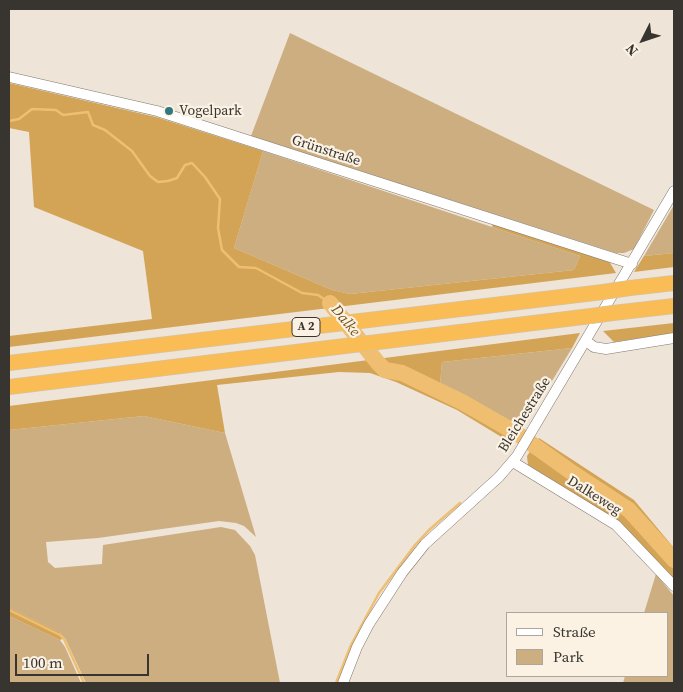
<!DOCTYPE html>
<meta charset="utf-8">
<style>
body{margin:0}
#map{position:relative;width:683px;height:692px;overflow:hidden;background:#eee4d7;font-family:"Source Serif 4",serif}
canvas{display:block}
.frame{position:absolute;inset:0;border:10px solid #383530;pointer-events:none}
.legend{position:absolute;left:506px;top:612px;width:162px;height:65px;box-sizing:border-box;background:#fbf2e4;border:1px solid #ada69c;margin:0;padding:6px 9px;list-style:none;font-size:15px;color:#383530}
.legend li{display:flex;align-items:center;gap:10px;height:25px}
.legend b{width:25px;border:1px solid #ada69c}
.north{position:absolute;left:618px;top:15px;width:50px;height:50px;-webkit-text-stroke:4px #fbf2e4;paint-order:stroke;rotate:229deg;font-size:14px;font-weight:700;line-height:20px;text-align:center;color:#383530}
.north::after{content:'';display:block;margin:auto;width:18px;height:22px;background:#383530;clip-path:polygon(50% 0,100% 100%,50% 72%,0 100%)}
.scale{position:absolute;left:15px;top:654px;width:134px;height:22px;box-sizing:border-box;border:2px solid #383530;border-top:0;padding-left:6px;font-size:15px;line-height:18px;white-space:nowrap;color:#383530;-webkit-text-stroke:4px #fbf2e4;paint-order:stroke}
</style>
<div id="map">
<canvas width="683" height="692"></canvas>
<div class="frame"></div>
<ul class="legend">
<li><b style="height:6px;background:#fff"></b>Straße</li>
<li><b style="height:14px;background:#ccae80"></b>Park</li>
</ul>
<div class="north">N</div>
<div class="scale">100 m</div>
</div>
<script>
const context = document.querySelector('canvas').getContext('2d');
context.lineJoin = 'round';
function paint(path, color) { context.fillStyle = color; context.fill(path, 'evenodd'); }
const toPath = rows => new Path2D(rows.map(r => 'M' + r).join(''));
function stroke(path, color, width, dash) { context.strokeStyle = color; context.lineWidth = width; context.lineCap = dash ? 'butt' : 'round'; context.setLineDash(dash || []); context.stroke(path); }
function drawText(font, color, halo, rows, align = 'center') {
  context.font = font + ' "Source Serif 4",serif'; context.lineWidth = 4.5; context.setLineDash([]); context.textBaseline = 'middle'; context.strokeStyle = halo; context.fillStyle = color; for (const [text, x, y, turn = 0] of rows) {
    context.save(); context.translate(x, y); context.rotate((+turn || 0) * Math.PI / 180); context.textAlign = isNaN(turn) ? turn : align; if (halo) context.strokeText(text, 0, 0); context.fillText(text, 0, 0); context.restore();
  }
}
paint(toPath([
 [290,33,654,210,634,249,624,253,616,253,251,136],
 [263,151,492,227,580,256,574,270,350,294,332,290,234,248],
 [674,205,674,253,644,256],
 [572,348,521,432,440,384,442,362],
 [144,416,225,433,256,537,244,526,236,523,219,521,98,538,46,542,48,562,55,568,102,564,103,545,221,527,235,530,250,546,255,555,280,683,86,683,65,638,59,632,9,608,9,430],
 [656,574,674,596,674,683,623,683,625,676,667,676,667,613,644,613],
 [9,616,60,640,65,647,81,683,9,683]
]), '#ccae80');
paint(toPath([
 [9,83,156,117,263,151,234,248,332,290,350,294,574,270,580,256,492,227,493,223,609,261,616,273,9,347,9,336,152,319,143,251,34,207,29,132,9,128],
 [674,253,674,267,634,272,644,256],
 [674,323,674,333,614,342,603,331],
 [580,333,572,348,442,362,440,384,521,432,513,444,457,410,396,382,370,373,339,372,217,385,225,433,144,416,9,430,9,406],
 [539,438,634,500,674,548,674,579,619,522,528,465,527,456],
 [9,608,59,632,65,638,60,640,9,616]
]), '#d3a356');
stroke(toPath([
 [9,121,19,119,32,109,56,110,63,115,88,112,93,125,105,130,132,151,150,176,158,182,168,181,177,178,185,165,192,163,205,177,220,199,218,228,222,250,239,267,256,268,302,293,318,295,330,303],
 [9,610,60,635,64,639,84,683],
 [336,683,351,645,379,593,415,545,429,530,460,503]
]), '#efbe71', 2.5);
stroke(toPath([
 [330,303,378,363,385,370,402,373,462,402,518,434,574,474,629,510,674,560]
]), '#efbe71', 16);
const minor = toPath([
 [9,77,157,111,632,264],
 [586,341,594,347,606,349,674,338],
 [513,462,616,525,674,586],
 [343,683,357,647,369,624,402,573,425,544,499,477,517,456,674,191]
]);
const highway = toPath([
 [630,288,674,283],
 [613,313,674,306],
 [9,363,603,292],
 [9,387,591,316]
]);
stroke(minor, '#81796d', 11);
stroke(highway, '#c7c6c5', 16);
stroke(minor, '#fff', 10);
stroke(highway, '#fabc54', 15);
const highwayBridge = toPath([
 [603,292,630,288],
 [591,316,613,313]
]);
stroke(highwayBridge, '#c7c6c5', 16, []);
stroke(highwayBridge, '#fabc54', 15);
for (const [x, y, r, color] of [
 [169,111,5,"#2f787f"]
]) { const dot = new Path2D(); dot.arc(x, y, r, 0, 2 * Math.PI); context.fillStyle = color; context.fill(dot); stroke(dot, '#fbf2e4', 2); }
for (const [x, y, w] of [
 [306,327,28]
]) { const box = new Path2D(); box.roundRect(x - w / 2, y - 9.5, w, 19, 4); context.fillStyle = '#fbf2e4'; context.fill(box); stroke(box, '#383530', 1); }
drawText('bold 12px', '#383530', null, [
 ["A 2",306,327]
]);
drawText('14px', '#383530', '#fbf2e4', [
 ["Vogelpark",179,111]
], 'left');
drawText('14px', '#383530', '#fbf2e4', [
 ["Grünstraße",326,151,18],
 ["Bleichestraße",525,415,-58],
 ["Dalkeweg",594,496,32]
]);
drawText('italic 15px', '#715116', '#fbf2e4', [
 ["Dalke",345,321,50]
]);
</script>
